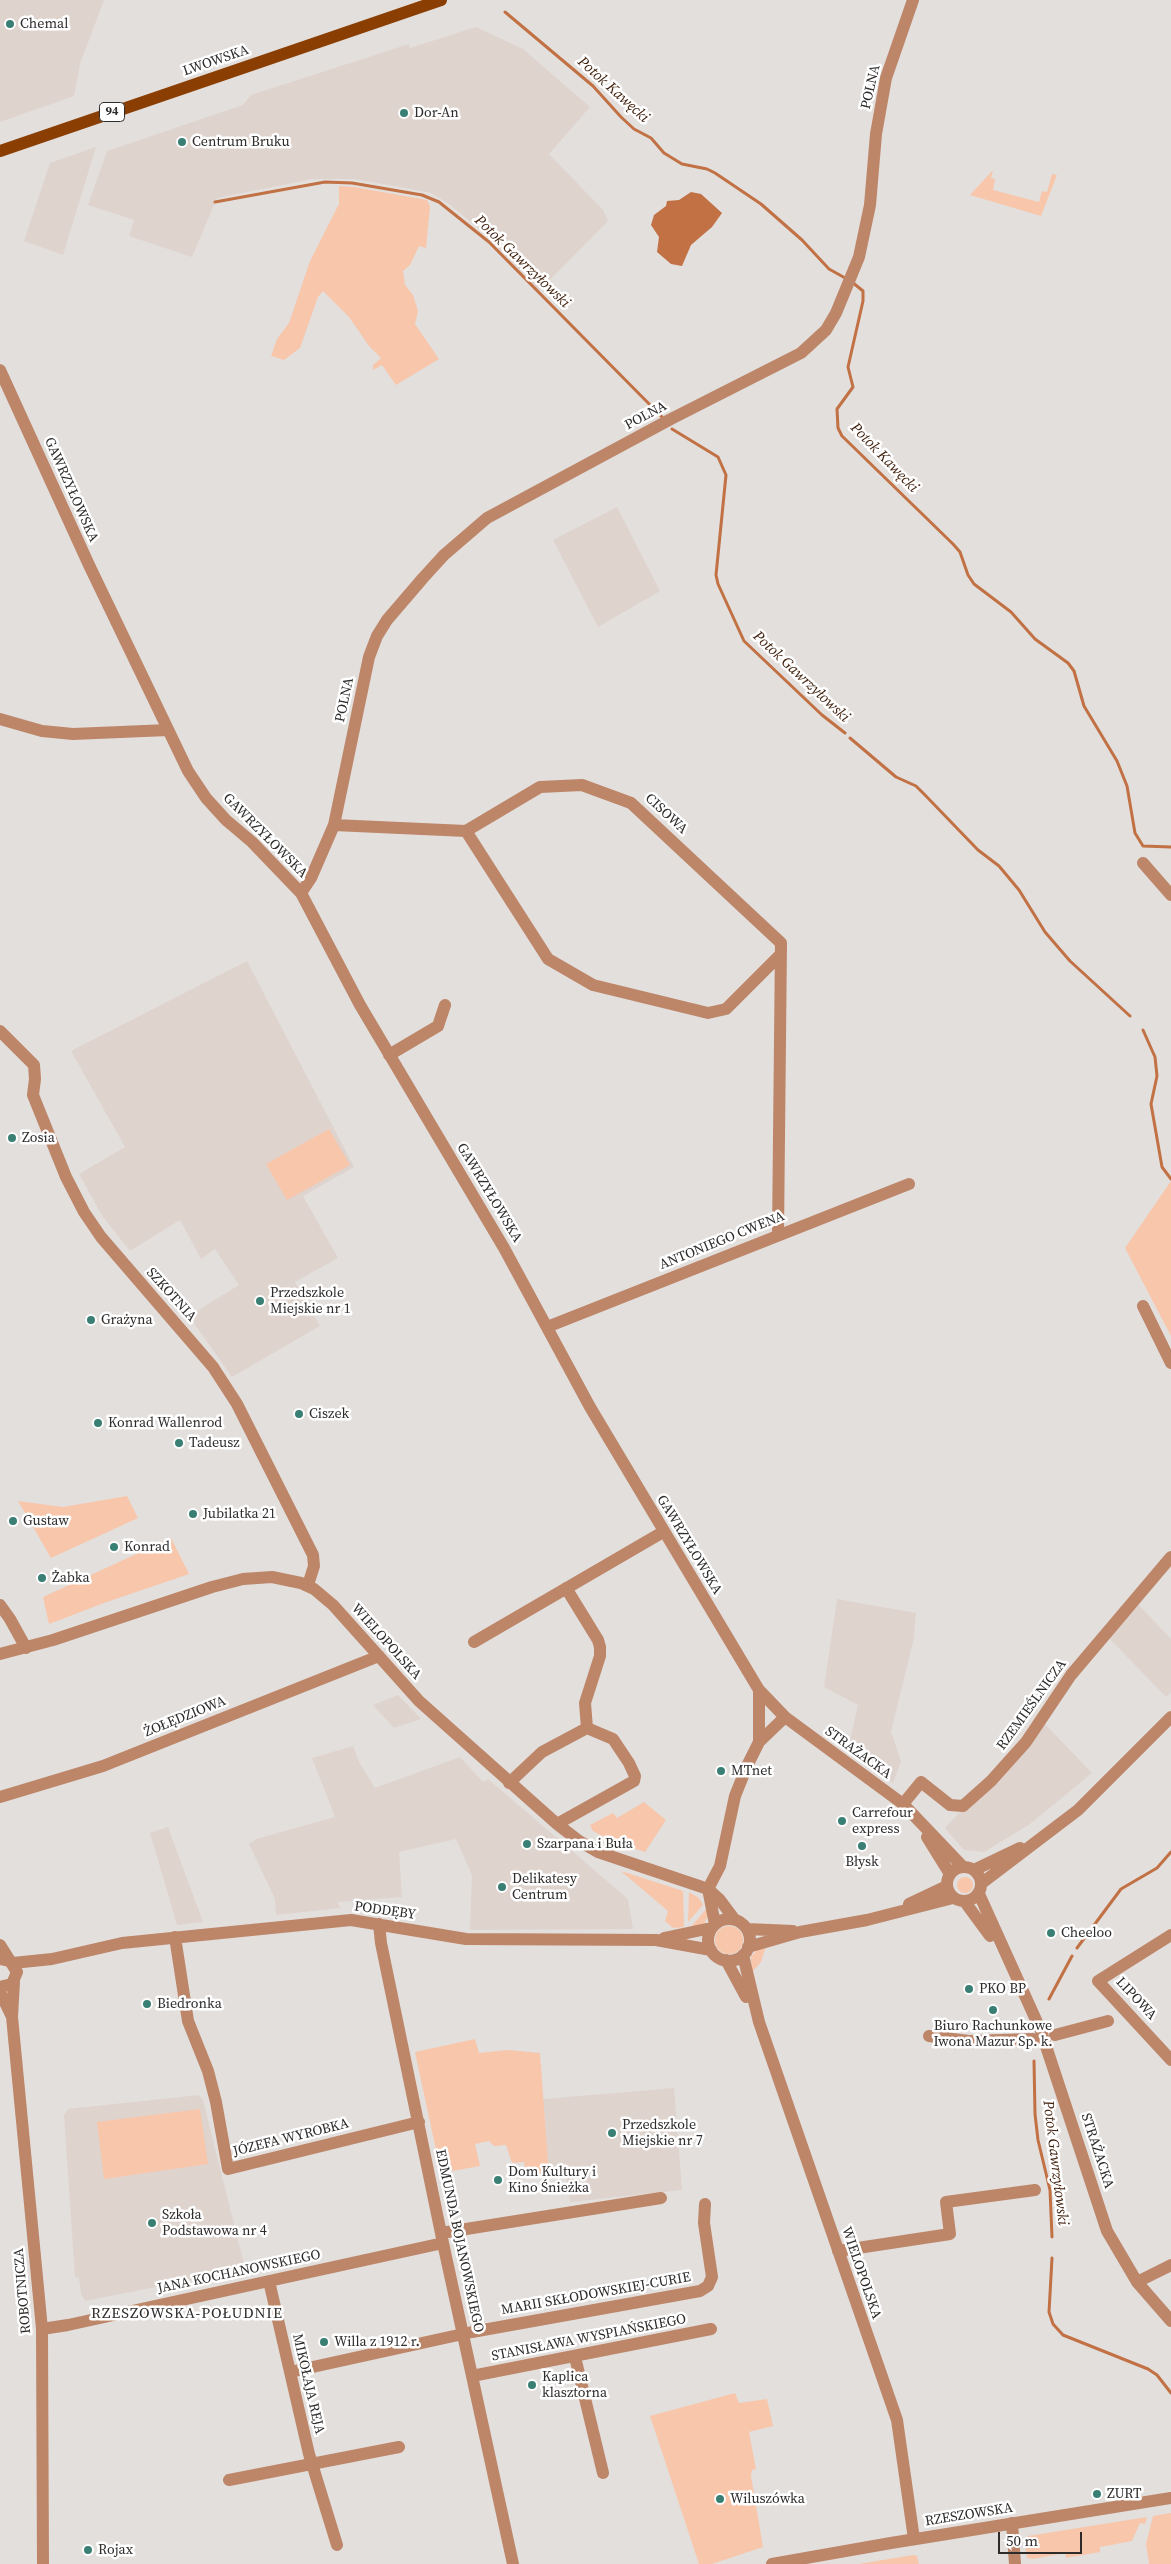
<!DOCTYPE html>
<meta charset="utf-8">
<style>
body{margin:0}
#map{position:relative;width:1171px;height:2564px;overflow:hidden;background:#e3dfdd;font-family:"Source Serif 4",serif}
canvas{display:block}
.scale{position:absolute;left:998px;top:2532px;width:84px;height:22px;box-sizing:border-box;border:2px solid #2e2c2b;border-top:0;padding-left:6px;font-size:15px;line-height:18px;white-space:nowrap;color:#2e2c2b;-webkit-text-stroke:4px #fff;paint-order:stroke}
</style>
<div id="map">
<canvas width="1171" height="2564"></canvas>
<div class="scale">50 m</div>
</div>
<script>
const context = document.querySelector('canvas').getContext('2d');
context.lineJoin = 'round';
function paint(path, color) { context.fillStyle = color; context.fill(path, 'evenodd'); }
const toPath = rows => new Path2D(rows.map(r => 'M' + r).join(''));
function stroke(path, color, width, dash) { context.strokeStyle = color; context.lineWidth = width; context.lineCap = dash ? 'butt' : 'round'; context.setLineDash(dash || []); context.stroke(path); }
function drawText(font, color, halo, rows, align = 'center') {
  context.font = font + ' "Source Serif 4",serif'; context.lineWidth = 5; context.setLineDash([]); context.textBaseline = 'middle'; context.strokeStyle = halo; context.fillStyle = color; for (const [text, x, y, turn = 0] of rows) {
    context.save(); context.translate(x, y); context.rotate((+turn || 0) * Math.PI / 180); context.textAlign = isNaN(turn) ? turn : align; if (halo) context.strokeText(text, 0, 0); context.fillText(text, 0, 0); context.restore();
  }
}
paint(toPath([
 [0,0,104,0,80,64,74,96,0,122],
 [476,27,523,49,590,107,549,154,603,210,608,221,539,291,481,230,449,204,431,193,406,188,354,179,313,179,217,198,192,257,129,236,134,220,88,205,107,151,243,105,251,95,409,44,410,48],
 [96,147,63,255,24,241,50,163],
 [617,507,660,591,598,627,553,540],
 [247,961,354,1167,303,1196,338,1258,295,1282,320,1326,232,1377,189,1316,239,1285,215,1249,201,1259,180,1220,130,1251,103,1217,79,1174,125,1147,71,1051],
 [837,1599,916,1613,914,1638,891,1732,901,1761,893,1783,848,1749,858,1705,824,1687],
 [1135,1601,1171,1639,1171,1692,1166,1697,1107,1636],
 [398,1695,421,1719,394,1728,373,1705],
 [1044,1723,1092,1773,1030,1824,984,1852,964,1850,945,1828],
 [353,1746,359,1762,375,1788,460,1757,483,1782,488,1779,628,1899,633,1929,470,1930,472,1875,456,1839,399,1852,402,1897,337,1902,341,1908,276,1915,275,1899,249,1844,256,1839,335,1817,312,1758],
 [168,1827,203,1922,177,1925,150,1833],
 [674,2088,682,2190,570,2202,566,2174,549,2176,543,2099],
 [199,2095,203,2100,245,2268,243,2270,85,2301,81,2294,79,2278,75,2277,64,2115,68,2109]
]), '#dfd3cd');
paint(toPath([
 [993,170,991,178,995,179,993,190,1039,202,1042,191,1047,192,1052,174,1057,175,1041,216,970,195],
 [339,186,354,187,427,200,430,207,426,248,419,246,410,265,403,271,405,285,413,295,418,311,415,324,439,359,396,385,382,365,373,370,373,365,381,358,369,346,349,317,323,291,318,297,300,348,284,360,271,356,277,339,289,323,310,261,339,204],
 [329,1129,350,1165,287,1200,266,1164],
 [1171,1181,1171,1336,1125,1248],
 [127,1496,138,1518,51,1558,18,1501,63,1507],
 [171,1538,189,1574,104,1603,49,1624,43,1597],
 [644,1802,666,1820,645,1852,607,1839,593,1831,590,1825,613,1813,617,1818],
 [621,1871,683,1891,684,1927,673,1928,665,1921,668,1911],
 '957 1885a8 8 0 1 1 16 0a8 8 0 1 1-16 0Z',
 [689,1892,699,1898,703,1905,688,1922],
 [707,1908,708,1916,704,1924,690,1928],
 '715 1940a14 14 0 1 1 28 0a14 14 0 1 1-28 0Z',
 [766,1946,761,1962,752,1972,751,1957,757,1950],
 [475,2039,479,2053,508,2050,540,2053,549,2176,527,2178,524,2162,512,2163,506,2145,494,2146,489,2141,475,2144,480,2166,441,2173,415,2052],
 [200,2109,208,2164,104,2179,97,2122],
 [735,2393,739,2403,767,2399,773,2426,749,2432,756,2469,752,2470,751,2476,763,2547,712,2564,699,2564,650,2416],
 [1171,2513,1171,2564,1149,2564,1146,2544,1153,2516],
 [1147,2517,1145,2524,1140,2523,1132,2541,1100,2547,1100,2552,1066,2558,1065,2553,1033,2559,1027,2558,1025,2545,1028,2536],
 [913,2555,917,2556,919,2564,859,2564]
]), '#f8c6ab');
paint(toPath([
 [691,192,701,194,722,213,712,227,691,245,682,266,671,264,657,252,659,237,651,225,654,215,666,206,667,201,679,200]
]), '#c17144');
stroke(toPath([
 [505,12,593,86,621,117,634,129,651,138,664,153,682,164,707,169,715,173,761,204,802,240,829,269,847,279],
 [215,202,325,182,352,183,422,195,439,202,489,242,663,418],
 [852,282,863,291,863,301,848,367,853,387,837,409,838,428,842,436,953,544,960,552,968,575,974,584,1011,612,1035,639,1068,663,1074,671,1084,706,1117,761,1127,786,1135,833,1143,846,1171,847],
 [672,429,718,457,726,475,716,575,718,584,744,641,822,715,845,733],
 [850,738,896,777,916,786,925,795,978,850,999,866,1019,890,1045,932,1070,961,1130,1016],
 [1143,1030,1155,1057,1157,1076,1151,1104,1162,1167,1171,1179],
 [1077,1948,1121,1889,1157,1868,1171,1852],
 [1049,1999,1072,1956],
 [1034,2061,1035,2114,1038,2140,1050,2190,1052,2237],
 [1052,2258,1049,2312,1053,2324,1063,2335,1148,2369,1157,2375,1171,2393]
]), '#c17144', 3);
stroke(toPath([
 [0,370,89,565,188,771,206,798,226,820,252,842,301,893,360,1005,504,1248,590,1407,759,1690,785,1717,903,1804,963,1867],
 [0,719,42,731,73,734,168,730],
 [334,825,466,831,540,787,582,785,631,803,781,943,778,1234],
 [466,831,548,959,593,985,708,1013,726,1009,781,954],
 [1143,863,1171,895],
 [301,893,311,878,334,825,369,657,377,636,387,620,423,578,444,555,487,518,671,419,801,353,826,330,836,313,859,257,870,205,876,134,886,78,913,0],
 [0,1031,34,1065,35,1079,33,1095,66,1177,84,1212,101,1237,213,1367,237,1404,313,1555,314,1566,308,1585],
 [389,1055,438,1026,445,1005],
 [1143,1306,1171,1363],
 [547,1327,909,1184],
 [0,1605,10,1619,26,1648],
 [474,1642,663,1532],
 [0,1654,53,1640,212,1587,243,1579,272,1577,301,1583,314,1589,333,1605,419,1701,557,1824,579,1841,598,1852,708,1889,720,1900,735,1920],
 [759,1742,759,1690],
 [509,1783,542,1752,587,1728,585,1703,600,1656,600,1647,598,1640,566,1588],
 [0,1797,103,1766,379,1656],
 [903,1804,921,1782,950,1805,963,1806,991,1781,1026,1742,1071,1675,1171,1557],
 [557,1824,634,1781,635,1776,629,1763,613,1739,587,1728],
 [927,1837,950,1874],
 '947 1884a17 17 0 1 1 34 0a17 17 0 1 1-34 0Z',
 [974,1870,1020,1848],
 [982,1883,1078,1810,1171,1717],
 [708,1889,720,1866,735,1796,747,1766,759,1742,785,1717],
 [708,1889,715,1924],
 [979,1894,1041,2031,1107,2231,1137,2282,1171,2321],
 [965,1902,990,1936],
 [909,1904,947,1886],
 '708 1940a21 21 0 1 1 42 0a21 21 0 1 1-42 0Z',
 [379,1924,381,1943,443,2243,513,2564],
 [747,1929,793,1931],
 [1171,1935,1098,1981,1171,2060],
 [175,1937,188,2021,208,2071,216,2102,228,2169,419,2122],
 [664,1938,711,1928],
 [0,1945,10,1961],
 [748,1947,800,1932,867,1920,953,1898],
 [743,1955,759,2022,897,2420,914,2539],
 [0,1959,10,1961,17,1972,12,1984,0,1987],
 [726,1960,746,1997],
 [13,1963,52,1959,122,1943,351,1920,466,1939,656,1940,711,1950],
 [14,1982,12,2017,42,2329,43,2564],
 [0,1992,12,2017],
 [1055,2035,1108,2021],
 [929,2036,969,2041,1033,2039],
 [441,2233,661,2198],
 [838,2251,950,2234,946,2202,1035,2190],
 [269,2281,309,2454,337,2545],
 [1137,2282,1171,2265],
 [42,2329,68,2325,443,2243],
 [575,2357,603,2473],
 [290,2372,472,2332,700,2291,708,2286,712,2277,704,2223,705,2204],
 [472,2376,711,2329],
 [229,2480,399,2447],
 [1012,2523,1015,2564],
 [772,2564,891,2543,1171,2498]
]), '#bd8669', 12);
stroke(toPath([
 [0,151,441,0]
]), '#8a3e02', 12);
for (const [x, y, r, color] of [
 [10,24,5,"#3a7f74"],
 [404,113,5,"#3a7f74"],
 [182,142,5,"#3a7f74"],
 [12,1138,5,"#3a7f74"],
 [260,1301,5,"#3a7f74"],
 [91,1320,5,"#3a7f74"],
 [299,1414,5,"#3a7f74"],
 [98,1423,5,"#3a7f74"],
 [179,1443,5,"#3a7f74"],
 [193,1514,5,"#3a7f74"],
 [13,1521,5,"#3a7f74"],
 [114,1547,5,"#3a7f74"],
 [42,1578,5,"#3a7f74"],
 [721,1771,5,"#3a7f74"],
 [842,1821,5,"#3a7f74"],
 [527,1844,5,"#3a7f74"],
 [862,1846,5,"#3a7f74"],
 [502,1887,5,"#3a7f74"],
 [1051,1933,5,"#3a7f74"],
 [969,1989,5,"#3a7f74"],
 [147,2004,5,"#3a7f74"],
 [993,2010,5,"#3a7f74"],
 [612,2133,5,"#3a7f74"],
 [498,2180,5,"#3a7f74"],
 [152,2223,5,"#3a7f74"],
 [324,2342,5,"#3a7f74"],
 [532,2385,5,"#3a7f74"],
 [1097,2494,5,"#3a7f74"],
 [720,2499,5,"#3a7f74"],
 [88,2550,5,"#3a7f74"]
]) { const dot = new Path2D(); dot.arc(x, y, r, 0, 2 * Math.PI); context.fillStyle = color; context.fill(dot); stroke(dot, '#fff', 2); }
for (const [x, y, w] of [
 [112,112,25]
]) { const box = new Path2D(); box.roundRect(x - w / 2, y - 9.5, w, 19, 4); context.fillStyle = '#fff'; context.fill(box); stroke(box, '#2e2c2b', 1); }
drawText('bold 12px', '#2e2c2b', null, [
 ["94",112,112]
]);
drawText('14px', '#2e2c2b', '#fff', [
 ["Chemal",20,24],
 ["Dor-An",414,113],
 ["Centrum Bruku",192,142],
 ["Zosia",22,1138],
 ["Przedszkole",270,1293],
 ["Miejskie nr 1",270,1309],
 ["Grażyna",101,1320],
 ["Ciszek",309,1414],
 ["Konrad Wallenrod",108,1423],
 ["Tadeusz",189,1443],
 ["Jubilatka 21",203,1514],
 ["Gustaw",23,1521],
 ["Konrad",124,1547],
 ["Żabka",52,1578],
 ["MTnet",731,1771],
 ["Carrefour",852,1813],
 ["express",852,1829],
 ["Szarpana i Buła",537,1844],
 ["Błysk",862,1862,"center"],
 ["Delikatesy",512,1879],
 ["Centrum",512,1895],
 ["Cheeloo",1061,1933],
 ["PKO BP",979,1989],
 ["Biedronka",157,2004],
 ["Biuro Rachunkowe",993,2026,"center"],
 ["Iwona Mazur Sp. k.",993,2042,"center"],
 ["Przedszkole",622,2125],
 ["Miejskie nr 7",622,2141],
 ["Dom Kultury i",508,2172],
 ["Kino Śnieżka",508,2188],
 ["Szkoła",162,2215],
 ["Podstawowa nr 4",162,2231],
 ["Willa z 1912 r.",334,2342],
 ["Kaplica",542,2377],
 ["klasztorna",542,2393],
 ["ZURT",1107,2494],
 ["Wiluszówka",730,2499],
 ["Rojax",98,2550]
], 'left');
drawText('14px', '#2e2c2b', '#fff', [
 ["LWOWSKA",216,61,-19],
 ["POLNA",871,87,-77],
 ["POLNA",646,416,-28],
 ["GAWRZYŁOWSKA",71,490,66],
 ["POLNA",345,700,-78],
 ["CISOWA",666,814,43],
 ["GAWRZYŁOWSKA",265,836,45],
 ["GAWRZYŁOWSKA",489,1193,59],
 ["ANTONIEGO CWENA",722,1241,-22],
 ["SZKOTNIA",171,1295,48],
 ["GAWRZYŁOWSKA",689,1545,59],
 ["WIELOPOLSKA",386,1642,48],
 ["RZEMIEŚLNICZA",1032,1705,-54],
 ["ŻOŁĘDZIOWA",185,1717,-22],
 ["STRAŻACKA",858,1753,36],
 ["PODDĘBY",385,1911,8],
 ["LIPOWA",1136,1999,47],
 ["JÓZEFA WYROBKA",291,2138,-14],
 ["STRAŻACKA",1097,2151,72],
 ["EDMUNDA BOJANOWSKIEGO",459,2241,78],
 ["JANA KOCHANOWSKIEGO",239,2272,-12],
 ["WIELOPOLSKA",861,2273,71],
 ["ROBOTNICZA",23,2291,-95],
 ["MARII SKŁODOWSKIEJ-CURIE",596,2294,-10],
 ["STANISŁAWA WYSPIAŃSKIEGO",589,2338,-11],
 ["MIKOŁAJA REJA",308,2384,77],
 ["RZESZOWSKA",969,2515,-9]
]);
drawText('italic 15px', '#41210d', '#fff', [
 ["Potok Kawęcki",613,90,42],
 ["Potok Gawrzyłowski",522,262,44],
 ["Potok Kawęcki",884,458,46],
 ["Potok Gawrzyłowski",801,677,43],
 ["Potok Gawrzyłowski",1055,2163,83]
]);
context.letterSpacing = '1px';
drawText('15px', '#2e2c2b', '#fff', [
 ["RZESZOWSKA-POŁUDNIE",187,2314]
]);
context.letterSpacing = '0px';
</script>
